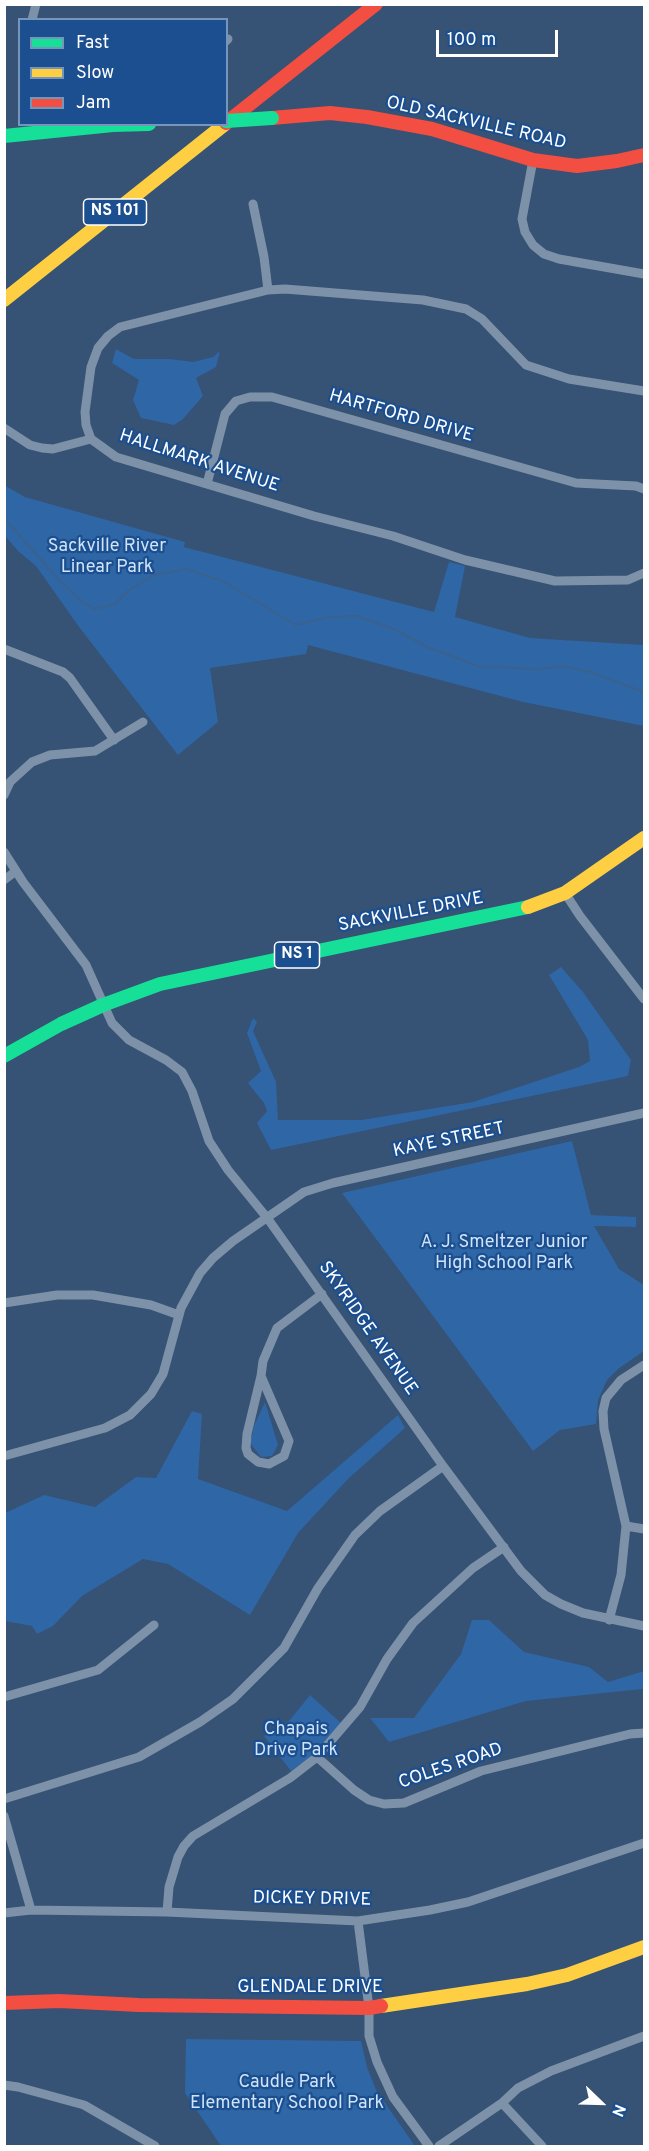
<!DOCTYPE html>
<style>
body{margin:0}
#map{position:relative;width:649px;height:2151px;overflow:hidden;background:#365274;font-family:Overpass,sans-serif}
canvas{display:block}
.frame{position:absolute;inset:0;border:6px solid #fff;pointer-events:none}
.legend{position:absolute;left:18px;top:18px;width:210px;height:108px;box-sizing:border-box;background:#1b4f8f;border:2px solid #7695bc;margin:0;padding:8px 10px;list-style:none;font-size:18px;color:#fff}
.legend li{display:flex;align-items:center;gap:12px;height:30px}
.legend b{width:30px;border:2px solid #7695bc}
.north{position:absolute;left:571px;top:2073px;width:60px;height:60px;-webkit-text-stroke:4px #1b4f8f;paint-order:stroke;rotate:113deg;font-size:16px;font-weight:700;line-height:24px;text-align:center;color:#fff}
.north::after{content:'';display:block;margin:auto;width:21px;height:27px;background:#fff;clip-path:polygon(50% 0,100% 100%,50% 72%,0 100%)}
.scale{position:absolute;left:436px;top:30px;width:122px;height:27px;box-sizing:border-box;border:3px solid #fff;border-top:0;padding-left:8px;font-size:18px;line-height:21px;white-space:nowrap;color:#fff;-webkit-text-stroke:4px #1b4f8f;paint-order:stroke}
</style>
<div id="map">
<canvas width="649" height="2151"></canvas>
<div class="frame"></div>
<ul class="legend">
<li><b style="height:8px;background:#16e098"></b>Fast</li>
<li><b style="height:8px;background:#ffcf43"></b>Slow</li>
<li><b style="height:8px;background:#f24e42"></b>Jam</li>
</ul>
<div class="north">N</div>
<div class="scale">100 m</div>
</div>
<script>
const context = document.querySelector('canvas').getContext('2d');
context.lineJoin = 'round';
function paint(path, color) { context.fillStyle = color; context.fill(path, 'evenodd'); }
const toPath = rows => new Path2D(rows.map(r => 'M' + r).join(''));
function stroke(path, color, width, dash) { context.strokeStyle = color; context.lineWidth = width; context.lineCap = dash ? 'butt' : 'round'; context.setLineDash(dash || []); context.stroke(path); }
function drawText(font, color, halo, rows, align = 'center') {
  context.font = font + ' Overpass,sans-serif'; context.lineWidth = 4.5; context.setLineDash([]); context.textBaseline = 'middle'; context.strokeStyle = halo; context.fillStyle = color; for (const [text, x, y, turn = 0] of rows) {
    context.save(); context.translate(x, y); context.rotate((+turn || 0) * Math.PI / 180); context.textAlign = isNaN(turn) ? turn : align; if (halo) context.strokeText(text, 0, 0); context.fillText(text, 0, 0); context.restore();
  }
}
paint(toPath([
 [116,349,134,359,170,359,193,362,213,357,220,351,216,367,196,378,203,396,183,419,174,425,141,418,133,400,139,380,112,363],
 [4,485,25,497,185,542,184,547,434,612,449,562,465,566,455,617,530,638,644,645,644,726,523,702,308,645,306,654,210,668,218,722,178,755,79,627,36,566,18,551,5,536],
 [561,967,583,992,631,1060,628,1076,271,1150,257,1123,267,1111,264,1103,248,1083,261,1071,247,1033,253,1018,257,1022,253,1031,276,1082,278,1120,361,1120,473,1102,579,1067,590,1061,588,1040,549,975],
 [572,1141,591,1215,636,1217,636,1227,594,1226,619,1269,644,1285,644,1351,618,1369,607,1380,598,1400,596,1424,560,1430,533,1451,342,1193],
 [265,1402,278,1445,272,1456,261,1457,250,1443,254,1426],
 [192,1411,202,1414,198,1479,287,1511,398,1415,405,1428,348,1479,298,1533,250,1615,168,1564,143,1559,82,1596,53,1626,37,1634,32,1626,5,1621,5,1513,44,1495,95,1507,136,1477,156,1478],
 [472,1620,489,1620,524,1652,589,1667,608,1682,644,1671,644,1686,643,1689,526,1701,389,1742,370,1718,414,1718,461,1654],
 [310,1695,341,1723,309,1758,291,1771,264,1736,289,1721],
 [186,2039,361,2041,367,2067,376,2090,415,2146,221,2146,185,2093]
]), '#2f66a5');
stroke(toPath([
 [4,518,59,580,80,600,94,609,115,604,128,591,154,575,187,569,224,582,296,625,324,618,357,616,396,630,427,647,478,666,538,669,563,666,590,672,644,692]
]), '#3b618d', 2);
stroke(toPath([
 [32,20,36,4],
 [226,41,228,39],
 [533,160,522,219,525,232,533,245,544,254,559,259,644,274],
 [253,204,264,257,268,290],
 [644,391,569,379,526,365,482,319,466,309,423,300,285,289,268,290,120,327,108,336,98,348,91,367,85,412,86,425,91,439,116,457,314,516,393,536,465,560,555,581,628,580,644,573],
 [4,428,30,445,42,448,53,449,91,439],
 [207,484,225,414,236,401,250,397,272,397,576,483,636,486,644,489],
 [4,649,63,672,70,678,114,740],
 [4,795,10,782,32,762,50,755,95,751,143,722],
 [4,852,23,882,86,965,112,1023,129,1040,166,1060,182,1072,192,1091,209,1141,228,1170,268,1219,443,1466,521,1571,545,1595,561,1604,583,1613,644,1626],
 [4,880,16,871],
 [565,893,580,916,644,999],
 [4,1303,57,1295,93,1295,151,1305,179,1315],
 [261,1376,289,1441,284,1456,269,1464,258,1462,248,1454,246,1448,247,1434,261,1376,263,1361,277,1328,322,1294],
 [4,1456,105,1428,130,1415,151,1394,163,1374,181,1308,200,1273,213,1258,233,1241,304,1192,333,1183,644,1113],
 [626,1526,644,1529],
 [609,1620,621,1575,626,1526,604,1429,603,1411,606,1398,621,1380,644,1365],
 [4,1697,98,1670,154,1625],
 [317,1757,354,1790,369,1800,384,1804,404,1803,481,1771,630,1734,644,1733],
 [4,1799,139,1757,200,1722,233,1699,284,1648,318,1588,355,1535,380,1511,443,1466],
 [4,1816,31,1910],
 [167,1912,169,1887,178,1857,184,1846,193,1836,290,1778,317,1757,360,1707,387,1659,413,1623,473,1568,504,1547],
 [4,1913,31,1910,167,1912,358,1921,430,1910,468,1902,644,1843],
 [358,1921,369,2008,369,2036,377,2062,393,2097,429,2146],
 [4,2085,18,2087,84,2105,155,2146],
 [502,2103,542,2146],
 [439,2146,502,2103,518,2088,551,2071,644,2036]
]), '#7d92a8', 9);
stroke(toPath([
 [4,136,113,125,149,124],
 [4,1056,61,1024,103,1005,160,984,528,907]
]), '#16e098', 14);
stroke(toPath([
 [4,300,225,124],
 [528,907,565,893,644,838],
 [381,2006,527,1984,567,1975,644,1947]
]), '#ffcf43', 14);
stroke(toPath([
 [272,118,330,113,367,117,432,129,533,160,577,166,617,161,644,155],
 [226,123,376,4],
 [4,2003,59,2001,139,2005,369,2008,381,2006]
]), '#f24e42', 14);
stroke(toPath([
 [226,121,272,118]
]), '#16e098', 14);
for (const [x, y, w] of [
 [115,212,63],
 [297,955,45]
]) { const box = new Path2D(); box.roundRect(x - w / 2, y - 13, w, 26, 4.5); context.fillStyle = '#1b4f8f'; context.fill(box); stroke(box, '#fff', 1.5); }
drawText('bold 16px', '#fff', null, [
 ["NS 101",115,212],
 ["NS 1",297,955]
]);
drawText('18px', '#fff', '#1b4f8f', [
 ["OLD SACKVILLE ROAD",476,124,13],
 ["HARTFORD DRIVE",401,417,16],
 ["HALLMARK AVENUE",199,462,18],
 ["SACKVILLE DRIVE",411,913,-11],
 ["KAYE STREET",449,1141,-12],
 ["SKYRIDGE AVENUE",367,1329,55],
 ["COLES ROAD",451,1767,-19],
 ["DICKEY DRIVE",312,1900,1],
 ["GLENDALE DRIVE",310,1988]
]);
drawText('18px', '#cfe3fa', '#1b4f8f', [
 ["Sackville River",107,547],
 ["Linear Park",107,568],
 ["A. J. Smeltzer Junior",504,1243],
 ["High School Park",504,1264],
 ["Chapais",296,1730],
 ["Drive Park",296,1751],
 ["Caudle Park",287,2083],
 ["Elementary School Park",287,2104]
]);
</script>
